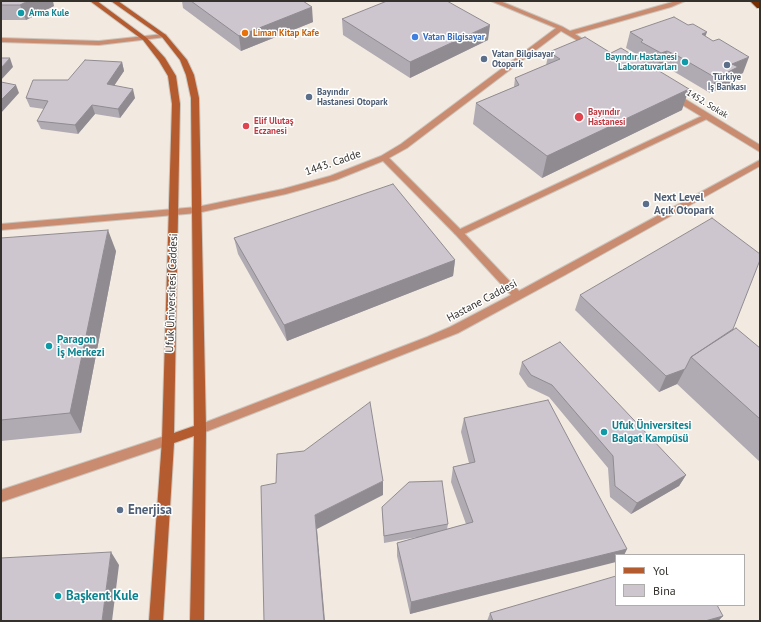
<!DOCTYPE html>
<meta charset="utf-8">
<style>
body{margin:0}
#map{position:relative;width:761px;height:622px;overflow:hidden;background:#f2eae0;font-family:"PT Sans",sans-serif}
canvas{display:block}
.frame{position:absolute;inset:0;border:2px solid #34312d;pointer-events:none}
.legend{position:absolute;left:615px;top:554px;width:130px;height:52px;box-sizing:border-box;background:#fff;border:1px solid #aeadab;margin:0;padding:5px 7px;list-style:none;font-size:12px;color:#34312d}
.legend li{display:flex;align-items:center;gap:8px;height:20px}
.legend b{width:20px;border:1px solid #aeadab}
</style>
<div id="map">
<canvas width="761" height="622"></canvas>
<div class="frame"></div>
<ul class="legend">
<li><b style="height:5px;background:#b45b2f"></b>Yol</li>
<li><b style="height:11px;background:#cdc6cf"></b>Bina</li>
</ul>
</div>
<script>
const context = document.querySelector('canvas').getContext('2d');
context.lineJoin = 'round';
const toPath = rows => new Path2D(rows.map(r => 'M' + r).join(''));
function stroke(path, color, width, dash) { context.strokeStyle = color; context.lineWidth = width; context.lineCap = dash ? 'butt' : 'round'; context.setLineDash(dash || []); context.stroke(path); }
function paint(path, color) { context.fillStyle = color; context.fill(path, 'evenodd'); }
function drawText(font, color, halo, rows, align = 'center') {
  context.font = font + ' "PT Sans",sans-serif'; context.lineWidth = 3; context.setLineDash([]); context.textBaseline = 'middle'; context.strokeStyle = halo; context.fillStyle = color; for (const [text, x, y, turn = 0] of rows) {
    context.save(); context.translate(x, y); context.rotate((+turn || 0) * Math.PI / 180); context.textAlign = isNaN(turn) ? turn : align; if (halo) context.strokeText(text, 0, 0); context.fillText(text, 0, 0); context.restore();
  }
}
const lane = toPath([
 [704,115,707,115,711,117,462,235,459,236,454,233,456,231,704,115]
]);
const street = toPath([
 [491,1,500,1,563,27,570,31,676,1,685,1,671,7,575,34,594,46,594,48,592,49,561,31,407,148,389,158,462,231,519,291,760,160,760,166,565,275,458,333,200,434,196,432,194,429,196,426,427,337,450,327,511,295,456,235,383,161,336,180,286,194,197,213,1,230,1,224,197,207,283,189,330,176,381,156,401,144,556,28,491,1],
 [164,34,166,35,166,37,99,45,1,42,1,38,99,41,164,34],
 [671,94,677,94,760,145,760,152,671,98,671,94],
 [168,435,172,436,174,440,172,444,1,502,1,490,168,435]
]);
const secondary = toPath([
 [90,1,97,1,147,38,165,58,176,76,180,104,174,433,194,426,191,98,186,75,180,60,162,37,111,1,118,1,166,35,187,60,194,75,199,98,206,429,204,621,190,621,194,436,174,443,163,621,149,621,162,440,172,104,168,76,159,61,143,40,90,1]
]);
const highway = toPath([
 [750,1,759,1,760,8,757,8,750,1]
]);
stroke(lane, '#ccc5bc', 2);
stroke(street, '#ccc5bc', 2);
stroke(secondary, '#ccc5bc', 2);
stroke(highway, '#ccc5bc', 2);
paint(lane, '#ca8c71');
paint(street, '#ca8c71');
paint(secondary, '#b45b2f');
paint(highway, '#762d00');
paint(toPath([
 [1,1,54,6,26,20,1,20],
 [182,1,303,1,313,22,241,51,183,8],
 [342,19,488,40,410,78,343,35],
 [630,32,705,36,743,73,735,76,732,83,710,93,673,71,662,66,657,69,637,58,638,55,626,48],
 [549,52,682,110,542,178,473,124,476,103,514,87,515,78,546,65],
 [122,62,124,71,114,85,135,98,120,118,95,114,78,134,41,129,37,121,44,109,30,107,26,98],
 [1,238,116,251,81,433,1,441],
 [234,238,455,260,453,276,287,341,238,254],
 [580,295,733,329,760,348,760,462,677,384,659,392,575,310],
 [522,362,686,475,679,486,631,514,610,497,608,468,549,397,528,387,519,374],
 [464,418,627,549,624,555,616,555,410,614,397,556,397,543,418,537,384,543,382,507,448,524,447,529,466,524,451,482,453,467,469,463,461,432],
 [490,613,723,616,718,621,487,621]
]), '#b0aab2');
paint(toPath([
 [28,1,53,1,54,6,26,20,20,5],
 [312,7,313,22,241,51,239,36],
 [490,25,488,40,410,78,410,62],
 [707,32,701,48,702,34],
 [667,51,662,66,657,69,661,53],
 [749,57,743,73,735,76,732,83,710,93,716,78,732,64],
 [10,58,13,67,1,80,1,68],
 [122,62,124,71,110,92,107,84],
 [16,85,19,93,1,113,1,100],
 [133,89,135,98,120,118,118,109],
 [689,89,682,110,542,178,547,156],
 [92,105,95,114,78,134,75,125],
 [108,230,116,251,81,433,70,413],
 [455,260,453,276,287,341,284,325],
 [685,369,677,384,659,392,666,376],
 [686,475,679,486,631,514,637,503],
 [383,481,383,495,317,529,325,621,324,621,315,515],
 [627,549,624,555,616,555,616,562,410,614,411,602],
 [111,552,119,565,112,621,102,621],
 [723,616,718,621,705,621]
]), '#908b91');
const building = toPath([
 [1,1,28,1,20,5,1,5,1,1],
 [191,1,303,1,312,7,239,36,191,1],
 [387,1,447,1,490,25,410,62,342,19,387,1],
 [674,17,688,25,693,24,707,32,702,34,713,41,719,39,749,57,732,64,738,67,716,78,678,56,667,51,661,53,641,42,643,40,630,32,674,17],
 [585,37,611,53,621,48,689,89,547,156,476,103,519,85,515,78,560,59,549,52,585,37],
 [1,58,10,58,1,68,1,58],
 [85,60,122,62,107,84,133,89,118,109,92,105,75,125,37,121,48,101,26,98,33,80,68,80,85,60],
 [1,82,16,85,1,100,1,82],
 [393,184,455,260,284,325,234,238,393,184],
 [712,218,760,254,760,260,733,329,691,357,685,369,666,376,580,295,712,218],
 [108,230,70,413,1,420,1,238,108,230],
 [736,328,760,348,760,419,691,357,736,328],
 [560,342,686,475,637,503,615,486,613,456,552,385,531,375,522,362,560,342],
 [548,400,627,549,411,602,397,543,473,522,453,467,475,462,464,418,548,400],
 [370,402,383,481,315,515,324,621,264,621,261,486,276,483,277,454,304,451,370,402],
 [442,481,448,524,384,536,382,507,409,482,442,481],
 [111,552,102,621,1,621,1,558,111,552],
 [616,576,616,605,717,605,723,616,705,621,493,621,490,613,616,576]
]);
paint(building, '#cdc6cf');
stroke(building, '#908b91', 1);
for (const [x, y, r, color] of [
 [21,13,4,"#0f9aa8"],
 [245,33,4,"#e8710a"],
 [415,37,4,"#3f7fe0"],
 [484,59,4,"#5c6f8a"],
 [685,62,4,"#0f9aa8"],
 [727,65,4,"#5c6f8a"],
 [309,97,4,"#5c6f8a"],
 [579,117,5,"#e0444e"],
 [246,126,4,"#e0444e"],
 [646,204,4,"#5c6f8a"],
 [49,346,4,"#0f9aa8"],
 [604,432,4,"#0f9aa8"],
 [120,510,4,"#5c6f8a"],
 [58,596,4,"#0f9aa8"]
]) { const dot = new Path2D(); dot.arc(x, y, r, 0, 2 * Math.PI); context.fillStyle = color; context.fill(dot); stroke(dot, '#fff', 1.5); }
drawText('bold 9px', '#0d838f', '#fff', [
 ["Arma Kule",29,13],
 ["Bayındır Hastanesi",677,57,"right"],
 ["Laboratuvarları",677,67,"right"]
], 'left');
drawText('bold 9px', '#c56008', '#fff', [
 ["Liman Kitap Kafe",253,33]
], 'left');
drawText('bold 9px', '#366cbe', '#fff', [
 ["Vatan Bilgisayar",423,37]
], 'left');
drawText('bold 9px', '#4e5e75', '#fff', [
 ["Vatan Bilgisayar",492,54],
 ["Otopark",492,64],
 ["Türkiye",727,77,"center"],
 ["İş Bankası",727,87,"center"],
 ["Bayındır",317,92],
 ["Hastanesi Otopark",317,102]
], 'left');
drawText('9px', '#34312d', '#fff', [
 ["1452. Sokak",707,104,31]
]);
drawText('bold 9px', '#be3a42', '#fff', [
 ["Bayındır",588,112],
 ["Hastanesi",588,122],
 ["Elif Ulutaş",254,121],
 ["Eczanesi",254,131]
], 'left');
drawText('11px', '#34312d', '#fff', [
 ["1443. Cadde",333,163,-19],
 ["Ufuk Üniversitesi Caddesi",172,293,-88],
 ["Hastane Caddesi",482,301,-28]
]);
drawText('bold 11px', '#4e5e75', '#fff', [
 ["Next Level",654,198],
 ["Açık Otopark",654,211]
], 'left');
drawText('bold 11px', '#0d838f', '#fff', [
 ["Paragon",57,340],
 ["İş Merkezi",57,353],
 ["Ufuk Üniversitesi",612,426],
 ["Balgat Kampüsü",612,439]
], 'left');
drawText('bold 13px', '#4e5e75', '#fff', [
 ["Enerjisa",128,510]
], 'left');
drawText('bold 13px', '#0d838f', '#fff', [
 ["Başkent Kule",66,596]
], 'left');
</script>
